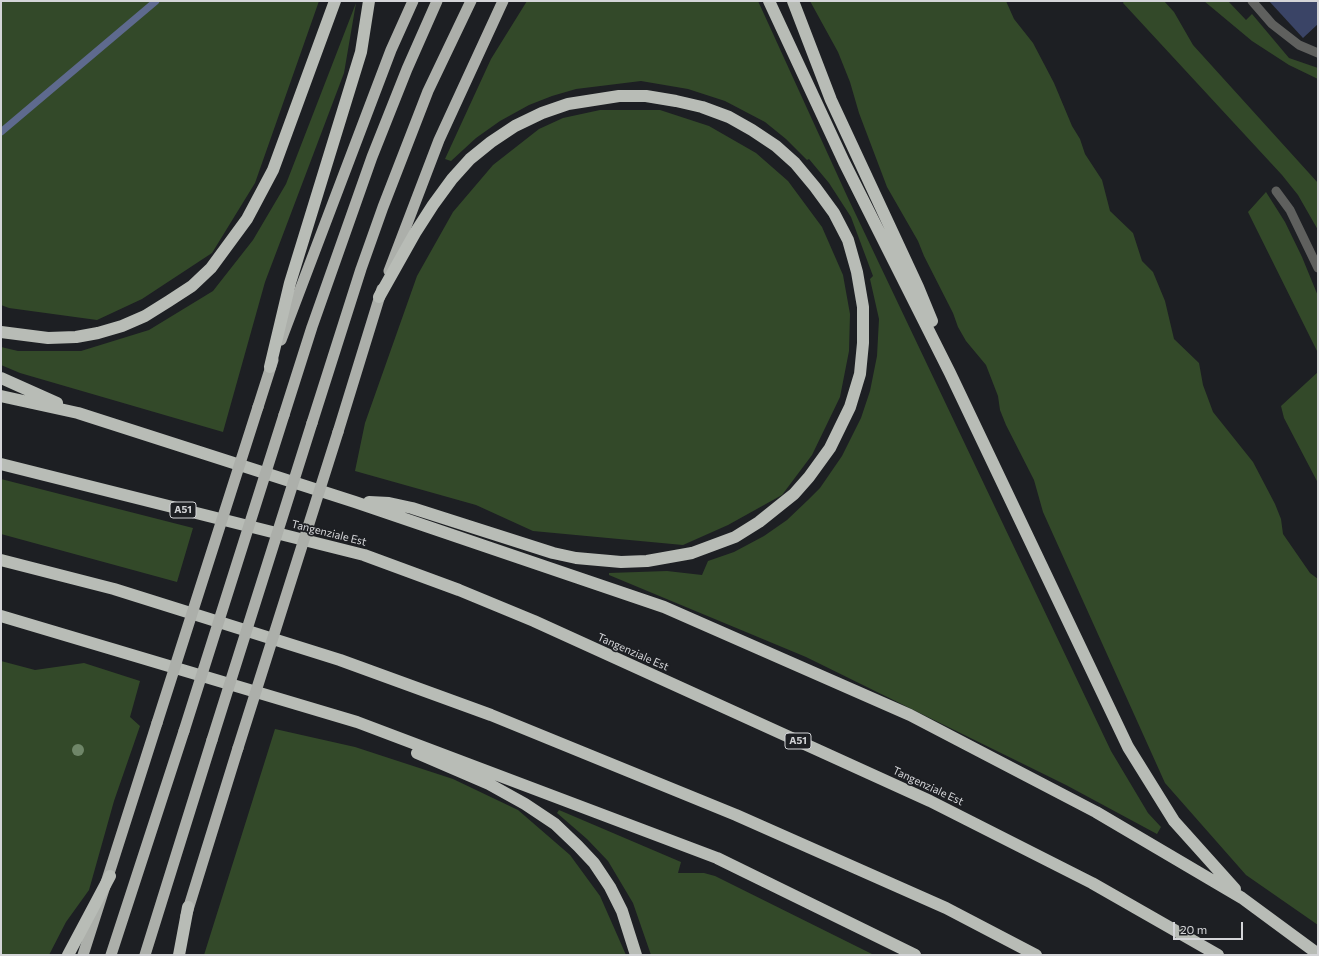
<!DOCTYPE html>
<style>
body{margin:0}
#map{position:relative;width:1319px;height:956px;overflow:hidden;background:#1d1f23;font-family:Commissioner,sans-serif}
canvas{display:block}
.frame{position:absolute;inset:0;border:2px solid #d4d5d8;pointer-events:none}
.scale{position:absolute;left:1173px;top:922px;width:70px;height:18px;box-sizing:border-box;border:2px solid #d4d5d8;border-top:0;padding-left:5px;font-size:12px;line-height:14px;white-space:nowrap;color:#d4d5d8;-webkit-text-stroke:3px #1d1f23;paint-order:stroke}
</style>
<div id="map">
<canvas width="1319" height="956"></canvas>
<div class="frame"></div>
<div class="scale">20 m</div>
</div>
<script>
const context = document.querySelector('canvas').getContext('2d');
context.lineJoin = 'round';
function paint(path, color) { context.fillStyle = color; context.fill(path, 'evenodd'); }
const toPath = rows => new Path2D(rows.map(r => 'M' + r).join(''));
function stroke(path, color, width, dash) { context.strokeStyle = color; context.lineWidth = width; context.lineCap = dash ? 'butt' : 'round'; context.setLineDash(dash || []); context.stroke(path); }
function drawText(font, color, halo, rows, align = 'center') {
  context.font = font + ' Commissioner,sans-serif'; context.lineWidth = 3.5; context.setLineDash([]); context.textBaseline = 'middle'; context.strokeStyle = halo; context.fillStyle = color; for (const [text, x, y, turn = 0] of rows) {
    context.save(); context.translate(x, y); context.rotate((+turn || 0) * Math.PI / 180); context.textAlign = isNaN(turn) ? turn : align; if (halo) context.strokeText(text, 0, 0); context.fillText(text, 0, 0); context.restore();
  }
}
paint(toPath([
 [1,1,319,1,255,183,212,253,142,299,97,320,9,308,1,305],
 [527,1,758,1,847,196,1111,751,1148,813,1161,827,1157,834,1066,785,806,657,609,575,609,573,667,571,702,575,708,561,734,552,764,536,787,520,808,500,820,488,842,456,861,418,870,391,877,356,879,319,870,279,873,276,851,217,829,183,809,159,807,160,786,139,765,122,725,101,688,89,641,81,576,89,552,96,529,105,500,121,476,138,451,161,445,159,491,59],
 [810,1,1006,1,1014,19,1033,43,1054,83,1072,126,1080,139,1085,154,1102,180,1110,211,1133,233,1142,261,1153,272,1165,301,1174,339,1199,363,1203,385,1213,412,1253,462,1275,504,1281,519,1283,534,1310,573,1318,579,1318,925,1246,875,1165,783,1043,512,1034,480,1006,425,1000,410,998,396,986,365,966,341,958,327,953,313,924,256,918,241,887,187,859,113,850,82,838,52],
 [1124,1,1164,1,1174,12,1193,45,1318,183,1318,230,1298,195,1282,175,1123,3],
 [1204,1,1228,1,1246,20,1252,14,1289,58,1318,68,1318,79,1289,65,1252,41],
 [356,3,344,73,265,282,223,432,20,373,1,365,1,347,18,351,81,351,149,330,213,291,253,240,286,184],
 [600,110,660,110,709,126,756,153,788,181,822,227,843,275,850,314,849,351,840,397,812,455,782,495,728,525,683,545,533,531,476,505,355,471,365,423,417,276,453,212,493,165,539,129,563,118],
 [1266,192,1285,222,1302,257,1318,296,1318,353,1248,212],
 [1318,372,1318,483,1284,418,1281,406],
 [1,479,193,528,177,582,1,534],
 [1,661,35,670,84,663,140,681,130,717,140,726,114,801,89,890,66,922,49,955,1,955],
 [275,729,355,747,453,779,518,810,570,855,600,896,626,955,204,955],
 [559,810,681,862,678,873,704,873,715,876,874,955,651,955,633,903,608,861,587,839,557,813]
]), '#334929');
stroke(toPath([
 [1,132,156,1]
]), '#5e6a8e', 7);
paint(toPath([
 [1269,1,1318,1,1318,24,1303,38]
]), '#3a4466');
stroke(toPath([
 [1252,1,1272,24,1299,45,1318,53],
 [1276,191,1290,210,1318,268]
]), '#5f605e', 9);
stroke(toPath([
 [389,271,439,140,503,1],
 [281,340,391,50,413,1],
 [258,407,273,360],
 [284,415,312,327,372,157,407,69,437,1],
 [312,423,361,269,383,207,428,91,471,1],
 [338,432,382,289],
 [186,916,238,748],
 [83,955,157,723],
 [111,955,184,731],
 [145,955,212,740]
]), '#acafaa', 11);
stroke(toPath([
 [769,1,844,162,950,373,1128,747,1174,821,1235,889],
 [793,1,831,100,918,287,932,321],
 [1,332,48,338,76,337,98,333,122,326,145,316,169,301,192,286,211,268,247,219,273,170,335,1],
 [270,367,290,283,361,52,369,1],
 [1,378,57,403],
 [1,396,78,413,355,502,664,607,910,715,1096,812,1242,898,1318,954],
 [1,464,364,555,459,590,534,621,930,801,1092,883,1218,955],
 [369,502,389,503,412,508,553,553,576,558,621,562,647,561,692,553,735,537,759,522,794,494,809,477,830,448,850,407,860,374,863,343,863,307,857,272,848,240,834,213,815,187,795,163,776,146,752,130,729,117,702,107,676,101,646,96,619,96,568,104,542,113,515,126,491,142,470,159,452,179,433,205,415,233,379,297],
 [1,560,114,589,340,660,491,715,736,815,946,908,1036,955],
 [1,616,357,722,717,858,915,955],
 [417,753,489,784,525,804,555,824,578,846,594,863,610,887,622,911,636,955],
 [68,955,110,876],
 [179,955,188,907]
]), '#b8bcb6', 12);
stroke(toPath([
 [157,723,258,407],
 [184,731,284,415],
 [212,740,312,423],
 [238,748,338,432]
]), '#acafaa', 11);
context.fillStyle = '#6f8668';
for (const [x, y] of [
 [78,750]
]) { context.beginPath(); context.arc(x, y, 6, 0, 2 * Math.PI); context.fill(); }
for (const [x, y, w] of [
 [183,510,26],
 [798,741,26]
]) { const box = new Path2D(); box.roundRect(x - w / 2, y - 8, w, 16, 3); context.fillStyle = '#1d1f23'; context.fill(box); stroke(box, '#d4d5d8', 1); }
drawText('bold 10px', '#d4d5d8', null, [
 ["A51",183,510],
 ["A51",798,741]
]);
drawText('11px', '#d4d5d8', '#1d1f23', [
 ["Tangenziale Est",329,533,14],
 ["Tangenziale Est",633,652,24],
 ["Tangenziale Est",928,786,25]
]);
</script>
